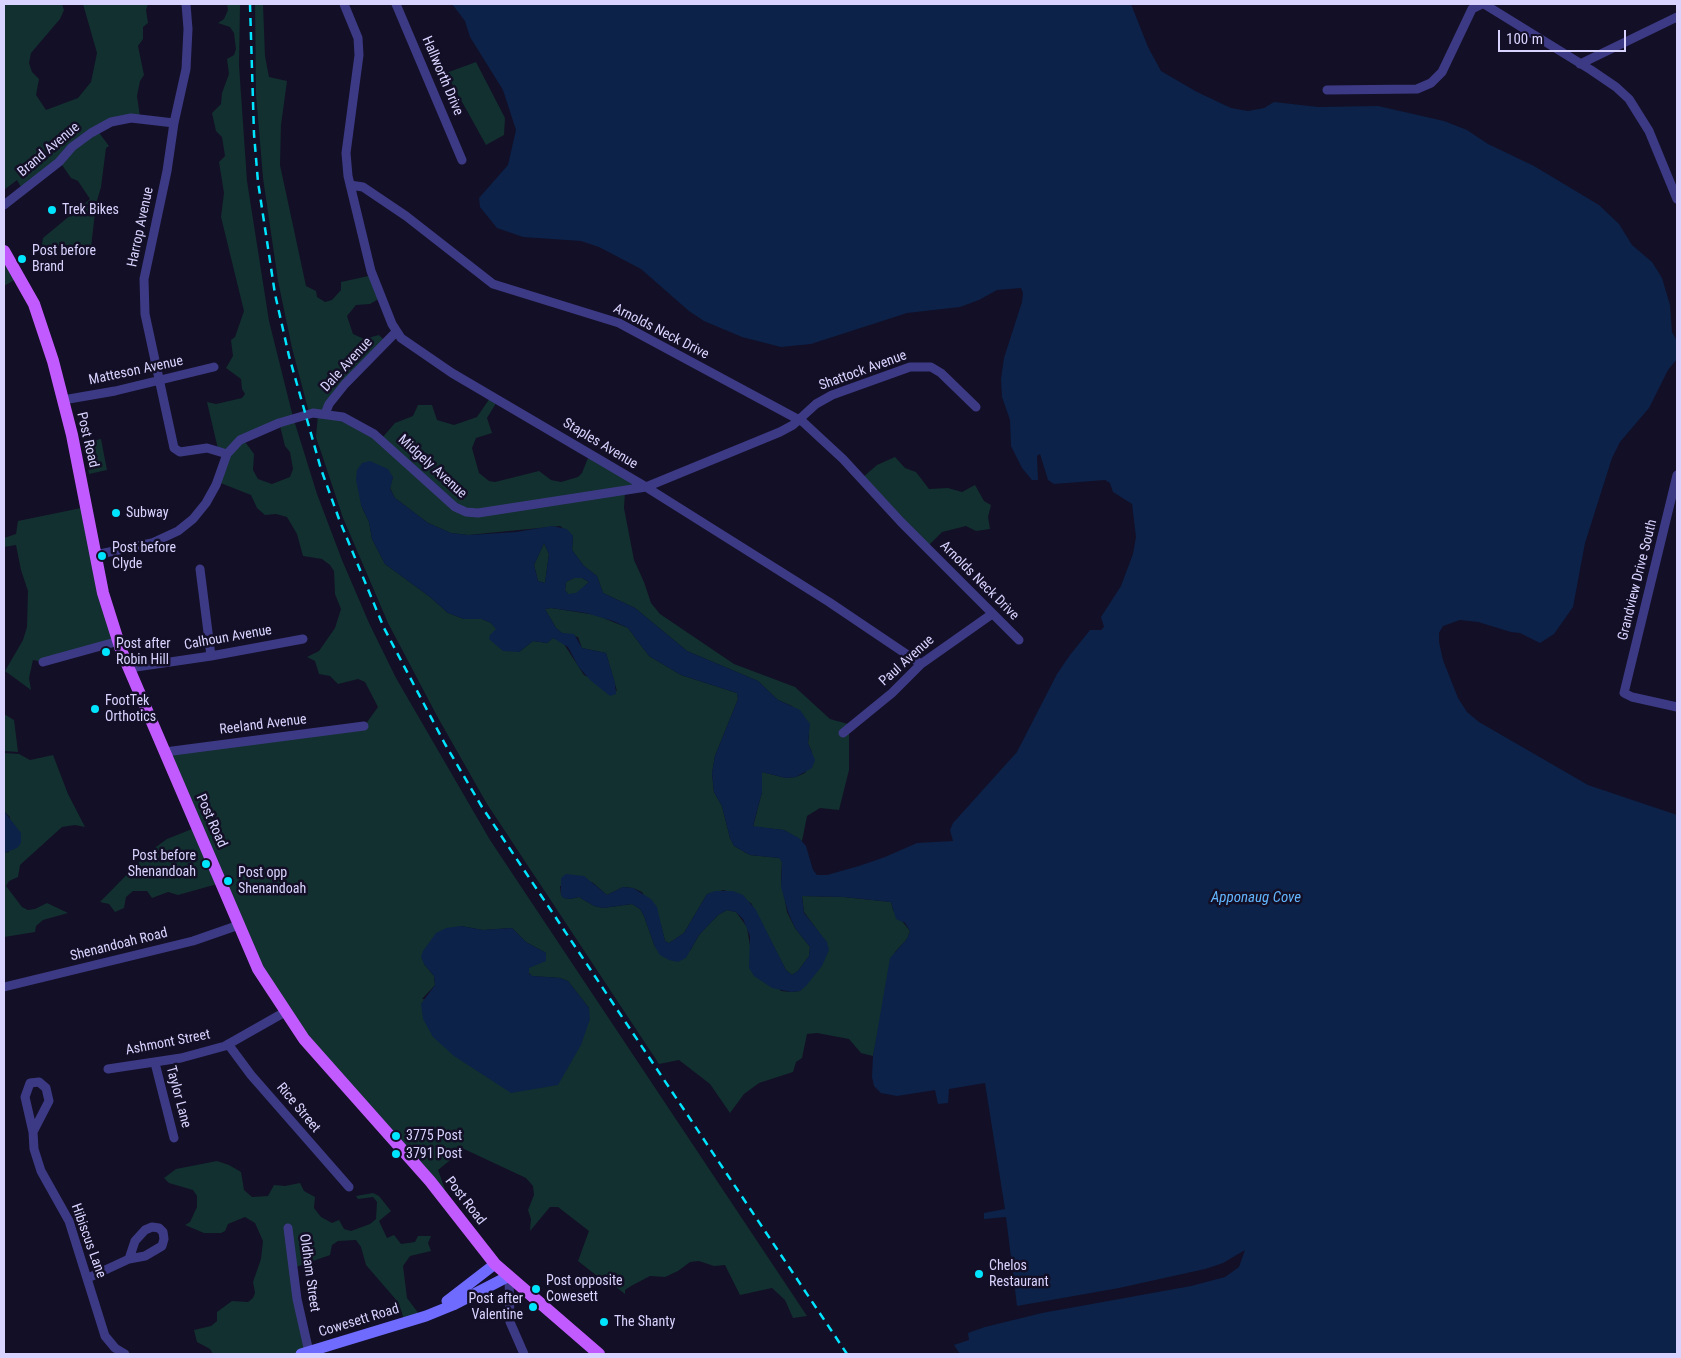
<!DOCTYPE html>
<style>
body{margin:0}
#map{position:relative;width:1681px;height:1358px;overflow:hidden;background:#130f26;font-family:"Roboto Condensed",sans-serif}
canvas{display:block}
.frame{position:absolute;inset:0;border:5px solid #d9d4ff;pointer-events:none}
.scale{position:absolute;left:1498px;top:30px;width:128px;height:22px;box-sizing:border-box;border:2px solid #d9d4ff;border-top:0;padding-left:6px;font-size:15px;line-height:18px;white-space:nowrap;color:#d9d4ff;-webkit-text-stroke:4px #130f26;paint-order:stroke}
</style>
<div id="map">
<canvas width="1681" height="1358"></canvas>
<div class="frame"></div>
<div class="scale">100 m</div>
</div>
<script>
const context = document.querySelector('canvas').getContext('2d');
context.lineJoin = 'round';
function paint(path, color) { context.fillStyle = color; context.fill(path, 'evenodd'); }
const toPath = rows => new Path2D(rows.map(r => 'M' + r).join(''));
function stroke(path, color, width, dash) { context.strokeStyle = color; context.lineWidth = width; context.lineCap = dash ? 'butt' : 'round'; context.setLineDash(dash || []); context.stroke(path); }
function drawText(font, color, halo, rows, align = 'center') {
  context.font = font + ' "Roboto Condensed",sans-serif'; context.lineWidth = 5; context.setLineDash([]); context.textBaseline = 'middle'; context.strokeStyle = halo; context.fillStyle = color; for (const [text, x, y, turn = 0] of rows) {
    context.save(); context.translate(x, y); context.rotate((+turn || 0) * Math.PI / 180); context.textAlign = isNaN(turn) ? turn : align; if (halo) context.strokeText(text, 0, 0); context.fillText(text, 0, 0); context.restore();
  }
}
paint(toPath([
 [4,4,62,4,64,10,60,19,31,53,29,63,32,72,39,79,36,95,46,110,78,98,91,82,97,53,83,4,148,4,146,10,148,23,143,27,143,39,138,46,144,75,140,81,137,96,140,117,97,130,109,146,106,148,101,187,96,204,90,256,80,246,68,245,48,255,41,250,43,238,90,199,78,181,71,178,60,162,22,189,17,180,4,190],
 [227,4,240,4,239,65,247,181,269,321,293,417,317,494,342,560,369,623,396,678,490,840,807,1316,793,1318,785,1300,772,1288,740,1295,725,1265,714,1266,699,1261,690,1262,678,1271,665,1277,650,1276,631,1286,625,1290,625,1294,616,1287,611,1287,578,1261,589,1231,558,1207,550,1207,530,1231,531,1219,528,1210,534,1195,533,1186,526,1178,464,1149,438,1170,452,1209,300,1032,247,944,221,883,178,895,168,892,152,898,147,891,133,891,126,897,124,908,115,912,109,904,100,902,149,852,167,839,197,827,166,751,365,725,378,707,365,682,358,679,338,684,330,676,319,674,315,661,307,657,319,651,335,628,341,609,335,594,334,571,330,565,322,559,303,556,297,534,287,517,276,514,265,515,257,508,251,495,218,482,226,453,218,449,207,402,216,404,242,398,245,394,242,389,241,379,226,368,233,356,231,340,235,337,244,311,221,217,224,193,219,162,225,156,222,137,216,131,212,113,221,104,222,93,229,74,227,59,234,55,236,49,234,33,230,27,218,23,224,19,228,10],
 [279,422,285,446,290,452,293,469,290,477,272,484,258,479,253,470,254,454,243,439],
 [461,926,483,930,512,928,526,942,546,953,529,968,529,973,532,976,560,978,568,981,589,1008,422,999,435,985,434,976,424,964],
 [255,4,263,4,265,56,269,77,287,81,281,125,280,165,306,286,316,291,317,297,325,302,332,300,341,290,341,282,373,275,382,297,370,304,356,305,347,316,353,334,364,339,379,335,386,342,344,385,326,413,382,438,395,423,413,416,418,405,432,405,437,420,454,425,477,417,492,395,498,400,487,418,492,433,476,438,472,448,479,473,489,481,495,482,539,471,551,480,561,482,578,477,582,473,590,453,643,486,625,491,624,508,634,560,644,582,651,603,660,614,734,664,795,687,830,719,848,724,849,727,849,770,839,810,820,808,807,816,802,841,784,830,753,827,762,792,762,772,786,778,796,777,805,773,812,752,808,743,809,734,792,706,778,700,758,681,687,651,635,608,603,593,597,576,584,566,572,550,573,536,560,526,468,535,451,533,428,523,395,498,390,488,393,477,361,505,369,522,372,539,385,564,430,597,448,613,464,619,482,619,491,623,519,652,533,641,547,643,553,638,562,641,584,675,617,691,606,653,582,648,578,637,562,633,556,628,545,609,551,608,596,615,628,628,649,656,681,675,737,693,738,699,715,756,712,773,714,792,722,806,730,838,734,846,750,855,780,858,782,862,781,879,787,912,795,928,810,947,809,956,798,971,792,975,786,970,751,903,724,890,707,894,684,933,669,943,665,941,661,925,642,892,633,888,623,887,607,895,592,882,560,886,561,895,564,898,570,899,579,897,594,906,603,908,632,904,640,909,644,916,655,947,690,951,699,935,718,915,727,910,736,912,747,927,750,946,781,991,791,992,800,991,826,942,804,912,802,896,844,897,891,902,893,910,910,931,907,939,895,952,873,1056,861,1053,849,1039,817,1033,807,1034,802,1058,796,1062,793,1072,759,1083,744,1094,730,1113,710,1084,679,1060,659,1064,487,804,437,716,388,623,343,518,316,437,318,414,310,414,307,405,292,348,278,281,263,178,256,94],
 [476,62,505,118,504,135,486,145,446,73],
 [4,249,18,278,4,286],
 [101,439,107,470,89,474,83,443],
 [895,457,905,468,916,472,929,489,948,488,962,492,975,485,984,501,991,505,988,517,990,529,976,531,966,526,942,532,927,547,862,478,877,465],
 [86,507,119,640,43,662,33,660,29,678,31,690,5,671,23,640,27,627,28,591,21,570,16,545,4,547,4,538,16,534,18,521],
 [544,543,549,554,545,583,538,581,534,565],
 [574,578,582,578,589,582,576,594,568,594,565,590,566,582],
 [4,714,14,720,18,752,4,751],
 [4,753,19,754,30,760,53,755,68,794,85,827,75,825,62,827,20,865,18,877,9,881,6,886,22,907,28,910,35,909,47,903,68,913,43,920,36,926,35,932,4,937,4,853,9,852,10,817,4,811],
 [217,1161,229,1165,241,1172,244,1190,252,1197,268,1196,274,1185,285,1186,300,1183,304,1191,315,1197,314,1208,321,1217,332,1223,339,1220,344,1229,351,1231,370,1224,376,1219,377,1202,373,1197,358,1199,356,1196,373,1193,379,1196,391,1211,379,1221,387,1238,394,1235,401,1244,415,1242,418,1236,431,1236,428,1243,431,1251,410,1256,403,1266,407,1298,419,1314,405,1322,398,1302,366,1265,361,1247,356,1240,338,1241,332,1245,330,1255,293,1268,307,1350,299,1354,213,1354,210,1349,197,1342,194,1330,211,1326,217,1321,217,1312,232,1301,248,1302,253,1298,255,1293,253,1282,261,1259,263,1241,255,1223,245,1217,228,1224,225,1231,221,1233,204,1233,185,1225,190,1222,197,1207,197,1196,193,1190,169,1183,164,1178,176,1169]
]), '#12302f');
paint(toPath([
 [452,4,1131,4,1148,47,1161,71,1197,92,1231,108,1248,111,1264,108,1274,102,1318,107,1378,106,1444,121,1467,130,1488,144,1534,166,1599,205,1619,224,1632,245,1652,262,1662,278,1670,305,1672,332,1677,341,1677,359,1668,370,1649,408,1620,442,1612,458,1585,543,1573,607,1554,634,1540,643,1520,633,1511,632,1478,622,1460,620,1443,626,1439,633,1439,642,1443,660,1458,698,1467,712,1479,722,1588,785,1677,815,1677,1354,960,1354,954,1345,969,1340,968,1333,985,1327,1042,1313,1191,1286,1225,1277,1239,1267,1245,1250,1223,1263,1205,1269,1119,1288,1017,1306,1006,1217,984,1219,984,1213,1005,1209,985,1083,949,1089,948,1103,938,1104,935,1090,897,1096,881,1093,874,1086,872,1077,873,1056,890,958,907,939,910,931,905,923,896,919,891,902,844,897,802,896,804,913,827,942,829,950,822,966,806,986,800,991,791,992,772,988,754,976,749,968,750,936,743,919,736,912,727,910,718,915,699,935,686,958,678,962,669,960,660,955,655,947,644,916,640,909,632,904,603,908,594,906,579,897,570,899,563,898,561,895,561,878,566,874,584,876,607,895,623,887,633,888,651,899,657,907,665,941,669,943,684,933,707,894,715,891,733,891,743,895,756,910,786,970,792,975,798,971,809,956,810,947,795,928,788,912,781,887,782,862,779,858,750,855,734,846,730,838,722,806,714,792,712,773,715,756,738,699,737,693,681,675,649,656,628,628,613,621,586,613,551,608,545,609,556,628,562,633,574,634,582,648,606,653,615,683,616,694,610,696,590,680,578,666,568,647,553,638,547,643,533,641,519,652,503,651,489,639,490,635,496,629,491,623,482,619,464,619,448,613,430,597,385,564,372,539,369,522,361,505,356,480,357,470,362,463,370,461,388,469,393,477,390,489,395,498,428,523,451,533,468,535,516,532,552,526,567,529,573,536,572,550,584,566,597,576,603,593,635,608,687,651,758,681,778,700,800,710,810,724,808,743,815,760,812,768,796,777,786,778,762,772,762,792,753,826,784,830,799,838,806,846,813,870,817,875,827,875,859,866,885,857,917,843,953,841,950,830,953,823,1017,752,1057,674,1070,655,1090,630,1101,630,1104,627,1101,617,1121,586,1133,554,1136,537,1132,504,1113,492,1110,483,1105,480,1054,484,1048,480,1040,454,1037,456,1038,480,1032,480,1022,468,1011,446,1010,420,1002,397,1001,379,1004,358,1022,302,1023,293,1021,288,997,290,979,300,960,307,907,313,811,344,781,347,742,337,704,321,689,311,641,269,599,247,581,241,523,237,497,228,480,207,479,198,508,165,516,130,503,90,470,37,465,21],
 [544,543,549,554,545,583,538,581,534,565],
 [574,578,582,578,589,582,576,593,568,594,565,590,566,582],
 [4,811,21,833,21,843,17,848,4,853],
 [461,926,483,930,512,928,526,942,546,953,546,961,529,968,529,974,533,976,560,978,568,981,589,1008,590,1019,581,1045,558,1085,511,1093,454,1056,433,1037,423,1019,421,1004,435,985,434,976,424,964,421,957,423,951,436,933,446,928]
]), '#0c2248');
stroke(toPath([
 [186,4,188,29,186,69,174,123,167,171,144,279,145,314,174,448,180,452,207,448,227,454],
 [344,4,358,38,359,55,346,153,348,176,371,271,392,324,401,338,452,373,646,487,829,602,921,664],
 [396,4,462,160],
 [1484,4,1591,70,1616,87,1629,99,1649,131,1677,199],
 [1580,64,1677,17],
 [1327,90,1417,89,1431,83,1442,72,1472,9,1482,4],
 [350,185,363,187,406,216,493,284,619,323,803,422,843,459,901,522,1019,640],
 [4,205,59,162,72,147,91,133,111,122,131,118,174,123],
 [63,400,115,391,214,367],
 [325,414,329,404,345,384,396,332],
 [1677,475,1624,693,1632,697,1677,707],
 [95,555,152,543,178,531,193,519,206,503,216,485,227,454,240,440,279,423,313,413,343,417,374,434,455,507,466,512,478,513,646,487,780,432,793,425,816,404,832,395,910,367,931,367,941,373,976,407],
 [200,569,211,656],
 [43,662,119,641],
 [129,668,211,656,303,639],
 [843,733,892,693,921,664,992,614],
 [165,752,364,726],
 [4,987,193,941,239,925],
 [228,1044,251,1075,349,1187],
 [155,1063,174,1138],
 [108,1069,181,1058,225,1046,285,1012],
 [39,1082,46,1088,49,1101,33,1132,25,1097,30,1083,39,1082],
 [33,1132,34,1149,41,1171,69,1221,105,1336,115,1348,125,1354],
 [152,1227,159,1228,163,1232,164,1239,162,1246,145,1256,129,1259,135,1241,145,1230,152,1227],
 [288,1228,297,1299,309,1352],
 [509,1276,510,1322,524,1354],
 [88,1278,129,1259]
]), '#3d3a85', 9);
stroke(toPath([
 [447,1301,495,1264],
 [301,1354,426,1316,453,1305,509,1276]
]), '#6f6bff', 11);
stroke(toPath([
 [4,251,34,304,53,361,72,435,103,593,121,650,258,969,304,1039,430,1181,495,1264,599,1354]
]), '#c25bff', 12);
stroke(toPath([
 [250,4,254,134,258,182,275,294,289,356,321,469,339,519,384,628,445,744,482,807,847,1354]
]), '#00e5ff', 2.5, [8, 6]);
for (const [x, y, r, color] of [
 [52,210,5,"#00e5ff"],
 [22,259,5,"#00e5ff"],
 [116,513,5,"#00e5ff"],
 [102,556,5,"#00e5ff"],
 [106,652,5,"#00e5ff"],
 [95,709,5,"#00e5ff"],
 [206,864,5,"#00e5ff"],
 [228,881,5,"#00e5ff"],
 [396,1136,5,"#00e5ff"],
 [396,1154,5,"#00e5ff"],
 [979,1274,5,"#00e5ff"],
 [536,1289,5,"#00e5ff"],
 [533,1307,5,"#00e5ff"],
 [604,1322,5,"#00e5ff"]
]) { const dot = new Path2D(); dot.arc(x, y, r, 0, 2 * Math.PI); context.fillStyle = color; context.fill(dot); stroke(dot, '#130f26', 2); }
drawText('14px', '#d9d4ff', '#130f26', [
 ["Hallworth Drive",442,76,67],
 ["Brand Avenue",49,150,-40],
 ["Harrop Avenue",141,227,-78],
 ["Arnolds Neck Drive",661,332,27],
 ["Dale Avenue",347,365,-47],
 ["Matteson Avenue",136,371,-12],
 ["Shattock Avenue",863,371,-20],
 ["Post Road",87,440,77],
 ["Staples Avenue",600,444,31],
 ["Midgely Avenue",432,467,42],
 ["Grandview Drive South",1638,580,-76],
 ["Arnolds Neck Drive",979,581,45],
 ["Calhoun Avenue",228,638,-10],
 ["Paul Avenue",907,661,-42],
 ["Reeland Avenue",263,725,-7],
 ["Post Road",211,821,66],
 ["Shenandoah Road",119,945,-14],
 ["Ashmont Street",168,1043,-11],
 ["Taylor Lane",178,1097,75],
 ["Rice Street",298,1108,50],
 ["Post Road",465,1201,52],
 ["Hibiscus Lane",88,1241,70],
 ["Oldham Street",309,1273,82],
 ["Cowesett Road",359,1321,-17]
]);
drawText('14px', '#d9d4ff', '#130f26', [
 ["Trek Bikes",62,210],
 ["Post before",32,251],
 ["Brand",32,267],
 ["Subway",126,513],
 ["Post before",112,548],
 ["Clyde",112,564],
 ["Post after",116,644],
 ["Robin Hill",116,660],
 ["FootTek",105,701],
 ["Orthotics",105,717],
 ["Post before",196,856,"right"],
 ["Shenandoah",196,872,"right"],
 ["Post opp",238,873],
 ["Shenandoah",238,889],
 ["3775 Post",406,1136],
 ["3791 Post",406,1154],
 ["Chelos",989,1266],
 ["Restaurant",989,1282],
 ["Post opposite",546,1281],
 ["Cowesett",546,1297],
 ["Post after",523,1299,"right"],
 ["Valentine",523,1315,"right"],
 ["The Shanty",614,1322]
], 'left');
drawText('italic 15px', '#62b6ff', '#130f26', [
 ["Apponaug Cove",1256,898]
]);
</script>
